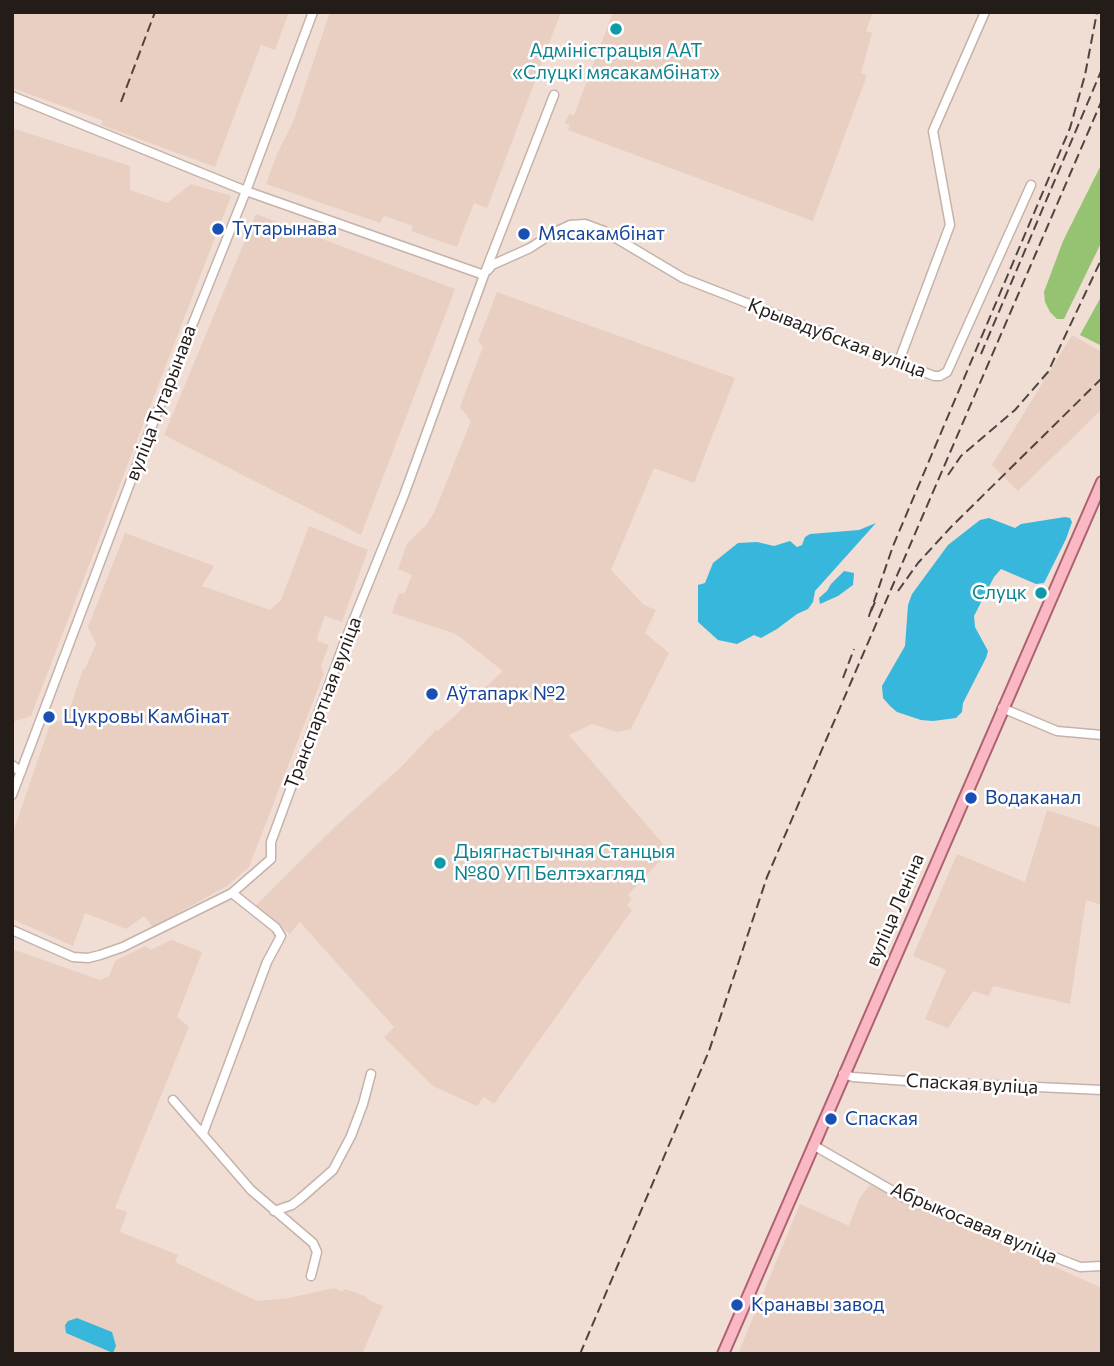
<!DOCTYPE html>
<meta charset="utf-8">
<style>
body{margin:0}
#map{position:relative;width:1114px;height:1366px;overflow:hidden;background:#f0ddd4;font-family:Commissioner,sans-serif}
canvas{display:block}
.frame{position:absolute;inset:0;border:14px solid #231c19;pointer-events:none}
</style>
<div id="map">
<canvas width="1114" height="1366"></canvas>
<div class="frame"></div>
</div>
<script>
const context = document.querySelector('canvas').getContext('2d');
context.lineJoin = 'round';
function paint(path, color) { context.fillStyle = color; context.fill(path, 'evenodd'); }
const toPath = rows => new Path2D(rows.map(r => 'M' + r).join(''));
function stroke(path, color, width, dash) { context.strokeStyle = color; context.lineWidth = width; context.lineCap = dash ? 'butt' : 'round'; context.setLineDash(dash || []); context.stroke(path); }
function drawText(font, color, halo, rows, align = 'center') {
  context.font = font + ' Commissioner,sans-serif'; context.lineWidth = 5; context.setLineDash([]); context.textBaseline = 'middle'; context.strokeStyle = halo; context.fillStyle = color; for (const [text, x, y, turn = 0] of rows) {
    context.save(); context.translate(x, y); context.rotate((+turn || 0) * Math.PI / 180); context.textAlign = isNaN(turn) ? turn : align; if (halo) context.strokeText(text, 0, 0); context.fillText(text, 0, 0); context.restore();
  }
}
paint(toPath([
 [12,12,289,12,275,50,261,45,215,167,101,125,103,121,96,118,12,88],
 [330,12,561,12,487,208,474,203,457,247,411,231,413,226,384,216,380,223,266,184,277,154,293,122],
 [613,12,873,12,866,31,872,33,861,73,867,75,813,221,568,130,570,125,565,123,569,114,574,115],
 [12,128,130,166,130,190,167,203,191,184,231,196,31,716,12,722],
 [256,214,455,289,361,535,164,435],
 [497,292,735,378,694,483,654,468,611,570,644,605,656,610,645,633,669,653,631,729,617,732,592,724,569,735,669,851,628,895,632,899,627,905,632,910,494,1104,484,1097,477,1106,433,1086,384,1037,394,1027,300,922,290,934,255,906,337,825,402,766,436,730,438,731,503,671,456,634,392,613,399,593,404,594,412,575,398,569,407,544,427,524,435,511,471,421,460,407,483,347,478,341],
 [1072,335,1102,352,1102,409,1018,491,992,465],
 [309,526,368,550,342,622,325,616,317,637,318,641,329,645,321,666,324,673,249,867,227,886,153,927,144,916,126,929,85,913,73,946,12,919,12,835,51,722,66,720,83,669,85,669,96,644,88,627,125,533,214,566,202,586,270,610,281,600],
 [1047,810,1102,828,1102,905,1086,900,1070,1004,993,986,989,996,973,991,948,1028,925,1019,946,970,913,956,957,854,1025,882],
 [171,940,202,952,177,1017,189,1027,115,1208,127,1212,120,1232,178,1255,175,1262,257,1301,289,1298,334,1288,342,1292,345,1289,365,1296,370,1301,383,1306,362,1354,12,1354,12,949,100,980,109,976,115,961,145,946,151,950],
 [870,1185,1102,1288,1102,1354,738,1354,800,1204,849,1226,860,1197]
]), '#e9cfc2');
paint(toPath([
 [1102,163,1102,241,1064,319,1057,319,1050,312,1045,302,1044,292,1063,241],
 [1102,295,1102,346,1080,335]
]), '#96c372');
paint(toPath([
 [1065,517,1070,518,1072,522,1066,539,1044,583,1036,584,1001,569,994,577,974,616,975,627,988,651,986,658,963,703,962,712,956,718,933,721,921,720,897,712,890,706,883,698,882,686,905,646,908,605,912,594,948,545,980,520,989,518,1015,528,1021,524],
 [876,523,815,591,813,602,808,609,797,614,777,629,761,638,754,635,737,644,718,640,698,622,698,585,705,583,713,563,738,543,757,542,774,546,790,541,797,547,802,545,805,537,810,534,859,530],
 [844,571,854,573,853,585,838,596,820,604,819,598,827,591,831,584],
 [77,1318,112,1332,116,1346,113,1353,66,1333,65,1325,68,1321]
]), '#38b7dc');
const minor = toPath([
 [12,96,246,191,484,275],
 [488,270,492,265,530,248,553,233,570,225,585,224,604,231,683,278,934,376,940,376,947,372,1031,185],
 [899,361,950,225,933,131,985,12],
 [1002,708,1057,731,1102,735],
 [12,765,21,772],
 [12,795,147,438,246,191,313,12],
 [12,930,73,957,88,958,100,955,123,947,232,893,271,859,271,842,345,641,404,495,484,275,554,95],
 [843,1074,853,1077,907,1081,1102,1090],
 [173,1100,251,1190,313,1243,317,1252,311,1276],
 [203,1133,267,962,281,936,276,928,232,893],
 [813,1145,905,1198,1080,1267,1102,1266],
 [274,1211,292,1205,301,1198,333,1170,351,1136,363,1104,371,1074]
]);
const major = toPath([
 [723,1354,1102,482]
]);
stroke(minor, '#c5b2aa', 11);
stroke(major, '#ad636f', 14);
stroke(minor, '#fff', 8);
stroke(major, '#fab8c5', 10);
stroke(toPath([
 [121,102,155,12],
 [981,354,1102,69],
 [948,475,961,456,1015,410,1048,372,1102,258],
 [898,591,918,563,951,527,1102,378],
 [875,602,869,616,893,546,1070,128,1085,75,1097,12],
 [843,678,854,649],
 [580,1354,709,1051,767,877,1102,100]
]), '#4e4540', 2, [10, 5]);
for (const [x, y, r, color] of [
 [616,29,7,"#0f9aa8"],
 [218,229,7,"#1a4fb4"],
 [524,234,7,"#1a4fb4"],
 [1041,593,7,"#0f9aa8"],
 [432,694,7,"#1a4fb4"],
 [49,717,7,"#1a4fb4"],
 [971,798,7,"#1a4fb4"],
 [440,863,7,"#0f9aa8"],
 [831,1119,7,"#1a4fb4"],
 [737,1305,7,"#1a4fb4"]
]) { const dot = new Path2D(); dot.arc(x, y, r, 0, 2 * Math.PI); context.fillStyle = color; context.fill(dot); stroke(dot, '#fff', 2.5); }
drawText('19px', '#0d838f', '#fff', [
 ["Адміністрацыя ААТ",616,51],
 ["«Слуцкі мясакамбінат»",616,73],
 ["Слуцк",1027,593,"right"],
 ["Дыягнастычная Станцыя",454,852,"left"],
 ["№80 УП Белтэхагляд",454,874,"left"]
]);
drawText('19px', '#164399', '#fff', [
 ["Тутарынава",232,229],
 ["Мясакамбінат",538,234],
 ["Аўтапарк №2",446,694],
 ["Цукровы Камбінат",63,717],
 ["Водаканал",985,798],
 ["Спаская",845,1119],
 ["Кранавы завод",751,1305]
], 'left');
drawText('19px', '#231c19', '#fff', [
 ["Крывадубская вуліца",837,338,21],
 ["вуліца Тутарынава",161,403,-69],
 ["Транспартная вуліца",323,703,-69],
 ["вуліца Леніна",895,910,-67],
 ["Спаская вуліца",972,1084,3],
 ["Абрыкосавая вуліца",974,1223,23]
]);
</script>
